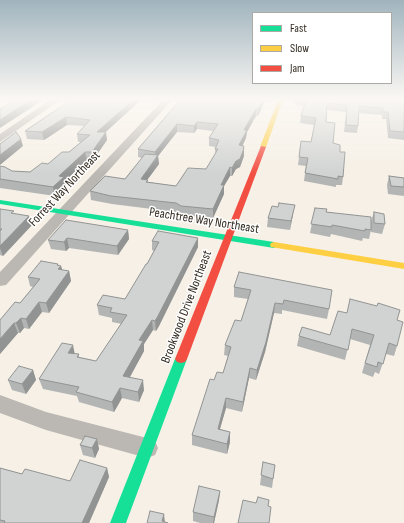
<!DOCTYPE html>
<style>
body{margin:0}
#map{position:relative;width:404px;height:523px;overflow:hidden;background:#f6f0e6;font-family:"Sofia Sans Condensed",sans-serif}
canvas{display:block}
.legend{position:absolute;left:252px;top:12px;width:140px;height:72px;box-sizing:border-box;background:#fff;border:1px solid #adaaa6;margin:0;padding:5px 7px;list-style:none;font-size:12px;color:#322b20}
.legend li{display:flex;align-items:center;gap:8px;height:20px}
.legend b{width:20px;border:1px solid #adaaa6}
</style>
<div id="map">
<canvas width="404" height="523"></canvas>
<ul class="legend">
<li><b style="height:5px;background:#16e098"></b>Fast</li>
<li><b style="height:5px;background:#ffcf43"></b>Slow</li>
<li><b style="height:5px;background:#f24e42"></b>Jam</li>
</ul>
</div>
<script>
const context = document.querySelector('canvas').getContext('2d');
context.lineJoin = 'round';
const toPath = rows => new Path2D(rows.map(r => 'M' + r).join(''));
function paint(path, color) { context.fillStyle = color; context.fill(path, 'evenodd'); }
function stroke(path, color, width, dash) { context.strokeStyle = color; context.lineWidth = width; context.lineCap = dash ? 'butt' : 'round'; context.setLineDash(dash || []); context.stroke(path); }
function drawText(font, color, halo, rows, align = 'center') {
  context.font = font + ' "Sofia Sans Condensed",sans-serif'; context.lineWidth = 3; context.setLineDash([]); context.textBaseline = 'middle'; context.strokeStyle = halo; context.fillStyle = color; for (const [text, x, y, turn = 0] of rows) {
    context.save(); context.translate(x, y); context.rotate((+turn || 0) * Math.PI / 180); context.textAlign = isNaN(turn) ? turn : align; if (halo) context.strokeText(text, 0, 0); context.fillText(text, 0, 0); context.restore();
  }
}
paint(toPath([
 [50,100,60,100,0,142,0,134,50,100],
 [163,100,172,100,6,285,0,286,0,272,163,100],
 [0,395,46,412,147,438,155,441,158,448,155,455,147,458,46,430,0,413,0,395]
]), '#bbb8b3');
paint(toPath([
 [0,200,274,242,278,245,274,248,0,204,0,200],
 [181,355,185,356,187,359,126,523,110,523,175,359,177,356,181,355]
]), '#16e098');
paint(toPath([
 [278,100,283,100,266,147,261,148,260,147,278,100],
 [274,242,404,263,404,269,271,247,270,245,271,243,274,242]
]), '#ffcf43');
paint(toPath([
 [261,146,266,147,187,359,185,362,181,363,177,362,175,359,261,146]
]), '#f24e42');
paint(toPath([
 [71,100,141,100,105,132,107,140,93,160,87,160,65,181,66,185,55,196,0,188,0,166,12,171,30,172,48,164,69,152,81,142,78,142,77,134,84,126,67,125,44,140,27,139,25,131],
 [180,100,265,100,258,116,256,116,247,132,246,138,242,146,244,146,243,148,244,148,244,156,240,167,236,169,232,176,230,176,224,186,224,194,213,218,181,215,176,212,112,204,91,200,90,191,125,179,142,158,138,157,138,149],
 [197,129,213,131,209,138,209,146,216,147,215,149,215,154,206,169,176,186,148,182,147,180,159,164,158,156,177,132,194,133],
 [295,100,404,100,404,140,388,138,386,119,382,119,382,115,359,113,358,126,357,133,344,132,346,112,327,110,326,122,333,143,340,152,343,177,342,185,336,185,336,187,304,181,306,166,298,165,301,141,311,142,314,125,300,123,301,116,304,106,295,105],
 [389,176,404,178,404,196,388,194,387,185],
 [315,208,326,212,371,221,374,212,385,224,382,234,371,232,371,230,369,239,363,238,362,241,331,234,330,237,310,233],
 [0,209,15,214,32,225,3,256,0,255],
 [293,214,290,230,267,227,268,218],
 [128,230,129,239,118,255,69,248,66,251,51,249,48,240],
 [152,241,198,247,159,326,156,331,153,330,144,344,144,351,130,377,144,390,139,402,122,398,114,412,79,402,77,396,43,389,39,379,75,354,79,354,79,357,96,361,122,324,112,322,112,318,99,315,97,305,125,299,147,264,154,251,152,250],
 [58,265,61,266,62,270,69,271,71,281,49,313,42,312,29,329,24,328,20,333,18,333,0,354,0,320,20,303,33,287,30,286,28,277],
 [239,272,329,309,327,319,282,310,282,314,274,313,265,352,256,380,249,378,242,412,226,408,220,429,230,432,230,442,227,454,192,445,192,435,214,380,223,373,228,356,224,355,225,345,241,321,248,299,234,297,234,287],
 [347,313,397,320,397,346,394,356,386,354,379,374,375,372,373,377,362,373,370,345,350,339,345,360,297,346,299,336,330,335],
 [33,370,36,380,26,394,12,390,8,380],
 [97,439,99,449,95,458,83,455,80,445],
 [263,462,275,465,272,488,260,485],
 [0,468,22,474,70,481,107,468,109,477,89,523,0,523],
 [220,491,219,500,214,523,200,523,193,521,193,512]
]), '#b3b5b5');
paint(toPath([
 [30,100,43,100,0,128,0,120],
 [133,100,141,100,98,139,97,132],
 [263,100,265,100,258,116,258,109],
 [256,109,256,116,247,132,246,138,239,153,239,145,244,130],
 [66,117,67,125,44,140,42,132],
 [197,122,197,129,194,133,194,126],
 [177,124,177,132,158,156,159,164,142,187,141,179,156,159,155,152],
 [106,132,107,140,93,160,92,152],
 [21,139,23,146,0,165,0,155],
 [244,146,243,151,244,148,244,156,240,167,236,169,232,176,232,168],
 [85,152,87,160,65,181,66,185,55,196,53,187,59,176],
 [230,167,230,176,224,186,224,194,213,218,213,209,221,185],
 [295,205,293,214,290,230,291,221],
 [29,216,32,225,3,256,0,248,0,246],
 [128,230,129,239,118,255,117,246],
 [67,238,69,248,66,251,64,242],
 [198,238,198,247,159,326,156,331,155,321],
 [58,264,59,269,61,266,64,275,61,279,57,265],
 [69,271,71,281,49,313,46,303],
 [39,302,42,312,29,329,26,319],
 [275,303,274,313,265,352,256,380,257,370],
 [21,318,24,328,20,333,16,323],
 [152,320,153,330,144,344,144,351,125,386,123,376,139,340],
 [14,323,18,333,0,354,0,339],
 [73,345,75,355,68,353],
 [250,368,249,378,242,412,243,402],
 [33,370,36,380,26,394,22,384],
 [143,380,144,390,139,402,138,392],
 [120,388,122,398,114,412,112,402],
 [226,398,226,408,217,439,218,429],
 [230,432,230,442,227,454,227,444],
 [97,439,99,449,95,458,92,448],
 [107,468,109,477,89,523,82,523],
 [220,491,219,500,214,523,213,523,214,517],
 [164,514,165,523,162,521]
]), '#929493');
const building = toPath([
 [15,100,30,100,0,120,0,109,15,100],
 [71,100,133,100,97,132,106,132,92,152,85,152,59,176,64,177,53,187,0,179,0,166,5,167,12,171,30,172,42,163,48,164,62,152,69,152,90,135,77,134,90,120,66,117,42,132,25,131,71,100],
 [180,100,263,100,258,109,256,109,244,130,247,130,239,145,244,146,243,148,244,148,240,159,236,161,232,168,230,167,221,185,224,185,213,209,181,206,176,203,111,196,90,191,105,176,125,179,145,154,158,155,141,179,148,180,146,182,176,186,188,168,206,169,218,149,215,149,219,140,209,138,218,124,197,122,194,126,177,124,155,152,138,149,180,100],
 [306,100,404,100,404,132,390,131,388,112,383,112,383,108,359,106,358,126,346,125,347,105,327,103,326,122,335,123,333,143,340,145,340,152,345,152,343,177,338,176,338,179,305,173,308,158,299,157,301,141,311,142,316,118,301,116,306,100],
 [16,132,21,139,0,155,0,144,16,132],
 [389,176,404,178,404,187,391,186,389,176],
 [279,203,295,205,291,221,268,218,272,206,278,207,279,203],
 [315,208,327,209,326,212,371,217,371,230,365,229,365,231,332,225,332,227,311,224,315,208],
 [0,209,14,211,11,213,29,216,0,246,0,231,2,229,0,229,0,209],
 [374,212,384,214,385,224,374,223,374,212],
 [66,220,128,230,117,246,67,238,64,242,48,240,66,220],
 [158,231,198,238,158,316,155,321,152,320,139,340,143,341,123,376,143,380,138,392,120,388,112,402,76,392,79,387,39,379,62,343,73,345,68,353,79,354,77,357,96,361,127,315,110,312,112,308,97,305,103,295,125,299,146,264,147,264,159,242,152,241,158,231],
 [41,261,58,264,57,265,61,266,58,269,69,271,46,303,39,302,26,319,21,318,16,323,14,323,0,339,0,320,15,302,20,303,40,279,28,277,41,261],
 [239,272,332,290,329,309,284,300,283,304,275,303,266,342,257,370,250,368,243,402,226,398,218,429,230,432,227,444,192,435,210,379,214,380,217,372,223,373,231,347,225,345,235,320,241,321,251,290,234,287,239,272],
 [350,299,377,306,378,303,400,310,397,320,403,322,397,346,389,343,383,364,378,362,377,367,365,363,374,335,352,329,348,350,299,336,302,327,330,335,338,311,347,313,350,299],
 [19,366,33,370,22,384,8,380,19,366],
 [85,436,97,439,92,448,80,445,85,436],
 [80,460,107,468,82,523,4,523,5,521,0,520,0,468,22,474,25,469,70,481,80,460],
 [263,462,275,465,273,479,261,475,263,462],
 [199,486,220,491,214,517,193,512,199,486],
 [258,497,269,500,268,506,271,507,269,523,238,523,243,500,256,503,258,497],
 [150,511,164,514,162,521,168,523,147,523,150,511]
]);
paint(building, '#d0d3d2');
stroke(building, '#929493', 1);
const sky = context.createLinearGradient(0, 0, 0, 174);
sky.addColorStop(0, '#a0b4be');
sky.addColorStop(0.57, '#fbf8f4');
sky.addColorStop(1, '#fbf8f400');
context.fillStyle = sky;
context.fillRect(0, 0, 404, 174);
drawText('13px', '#322b20', '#fff', [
 ["Forrest Way Northeast",65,189,-47],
 ["Peachtree Way Northeast",204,221,9],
 ["Brookwood Drive Northeast",187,307,-69]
]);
</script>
